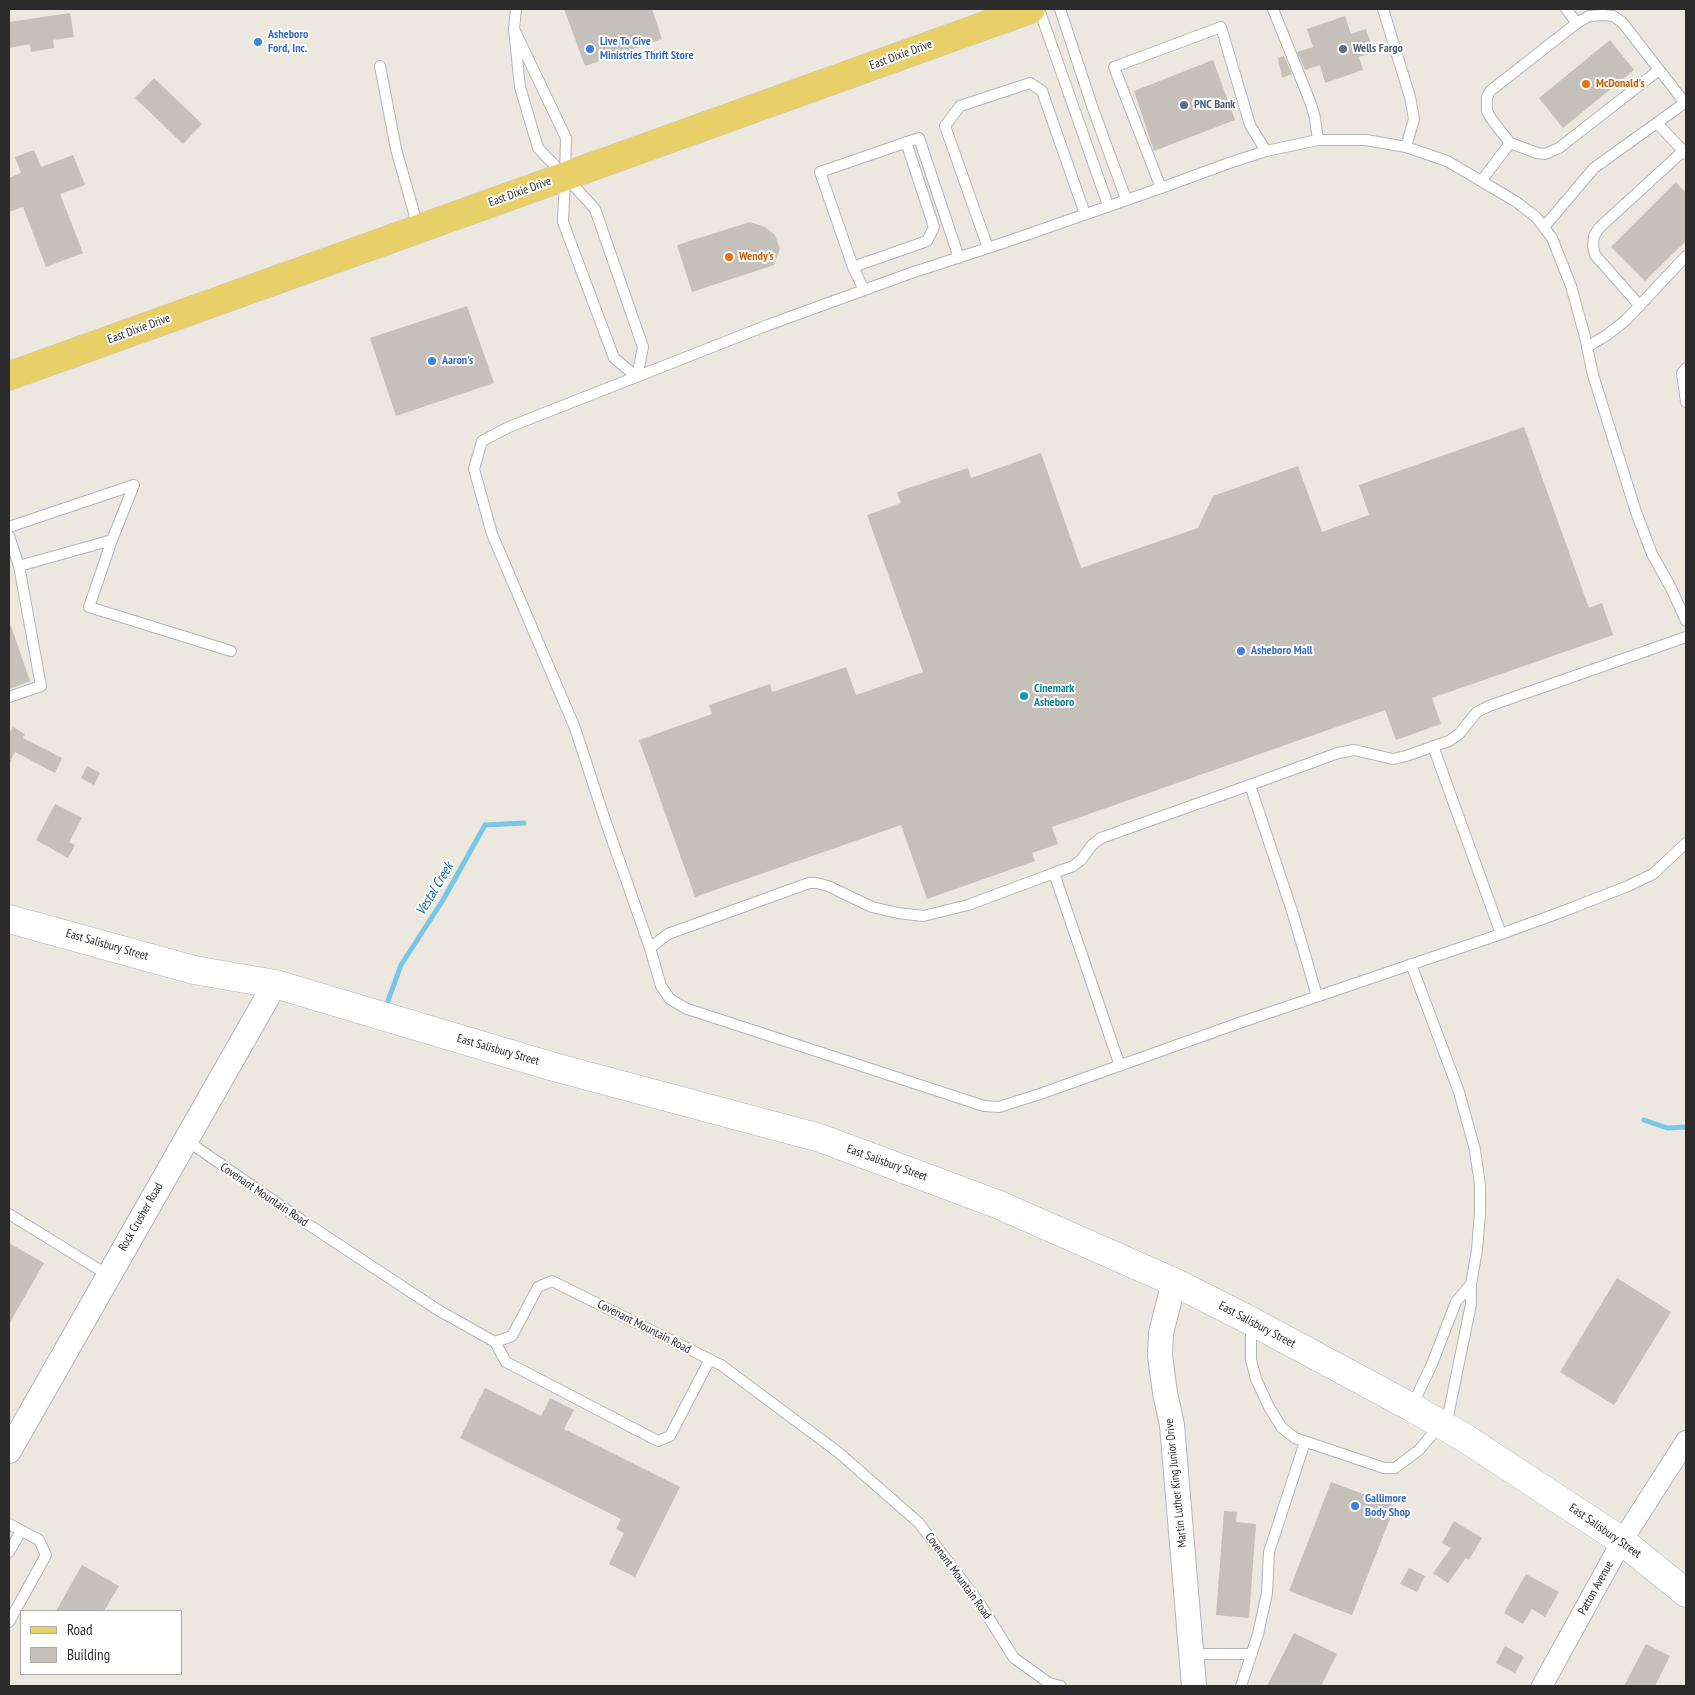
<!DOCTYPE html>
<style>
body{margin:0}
#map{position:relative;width:1695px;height:1695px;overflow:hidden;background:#ece7df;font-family:"PT Sans Narrow",sans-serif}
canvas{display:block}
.frame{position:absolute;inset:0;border:10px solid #2b2b2b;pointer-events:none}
.legend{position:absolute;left:20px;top:1610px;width:162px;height:65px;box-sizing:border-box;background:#fff;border:1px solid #aaa;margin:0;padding:6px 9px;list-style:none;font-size:15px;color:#2b2b2b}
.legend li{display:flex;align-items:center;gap:10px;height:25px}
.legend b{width:25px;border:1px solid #aaa}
</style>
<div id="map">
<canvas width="1695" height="1695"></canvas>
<div class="frame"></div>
<ul class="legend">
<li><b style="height:6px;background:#e9cf67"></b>Road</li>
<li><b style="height:14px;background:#c5c1ba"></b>Building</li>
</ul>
</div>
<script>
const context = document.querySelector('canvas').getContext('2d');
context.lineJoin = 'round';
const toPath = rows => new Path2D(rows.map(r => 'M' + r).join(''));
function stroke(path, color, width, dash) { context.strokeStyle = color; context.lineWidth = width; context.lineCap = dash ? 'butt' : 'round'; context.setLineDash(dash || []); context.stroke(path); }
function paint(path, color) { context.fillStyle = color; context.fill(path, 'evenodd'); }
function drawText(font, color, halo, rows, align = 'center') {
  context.font = font + ' "PT Sans Narrow",sans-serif'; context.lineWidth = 4; context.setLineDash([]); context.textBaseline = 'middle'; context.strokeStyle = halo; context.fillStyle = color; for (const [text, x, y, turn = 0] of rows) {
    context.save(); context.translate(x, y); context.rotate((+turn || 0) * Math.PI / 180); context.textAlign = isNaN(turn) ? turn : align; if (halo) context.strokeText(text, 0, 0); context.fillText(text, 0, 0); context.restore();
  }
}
stroke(toPath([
 [388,1001,401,965,443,900,485,825,524,823],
 [1644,1120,1667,1128,1686,1127]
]), '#78c6e8', 5);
paint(toPath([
 [564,9,652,9,662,39,585,66],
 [70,13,74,37,53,40,54,48,31,52,30,44,9,48,9,22],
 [1345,16,1351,34,1366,29,1374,52,1359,57,1363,70,1325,83,1320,65,1305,70,1297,52,1313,47,1307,29],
 [1610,40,1634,70,1563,128,1539,98],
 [1284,56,1292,74,1282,78,1278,58],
 [1213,60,1235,120,1154,151,1134,91],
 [154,78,202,124,183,144,135,98],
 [34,150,41,167,73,155,85,185,60,194,83,253,46,267,23,207,9,212,9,178,21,173,15,157],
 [1676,182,1686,193,1686,241,1645,281,1611,247],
 [750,222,765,227,775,235,780,249,774,265,692,292,677,245],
 [467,306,494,383,396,416,370,338],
 [1524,427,1589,608,1602,603,1613,635,1432,698,1441,724,1396,740,1385,710,1052,827,1058,844,1032,853,1035,861,927,899,901,825,695,897,639,740,712,714,709,705,770,684,772,692,846,667,856,695,923,672,867,515,901,503,897,492,968,468,971,478,1041,453,1081,568,1198,528,1213,496,1298,466,1322,532,1369,515,1359,485],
 [11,626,30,681,9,689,9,627],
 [13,727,25,734,23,738,62,758,55,773,15,752,9,764,9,731,10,732],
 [87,766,100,773,94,785,81,778],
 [55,804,82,818,69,842,75,845,68,858,36,840],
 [9,1243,44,1263,9,1324],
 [1617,1278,1671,1312,1614,1405,1560,1372],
 [485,1388,541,1416,550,1398,574,1410,564,1429,680,1487,635,1577,609,1564,624,1533,616,1529,621,1519,460,1438],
 [1331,1482,1395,1506,1352,1615,1289,1591],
 [1224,1511,1237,1512,1236,1522,1256,1524,1249,1618,1216,1615],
 [1454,1521,1482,1538,1469,1560,1466,1558,1448,1583,1433,1573,1451,1548,1442,1543],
 [82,1565,119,1586,104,1611,56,1611],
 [1409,1568,1425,1576,1417,1592,1400,1584],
 [1526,1574,1559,1592,1545,1617,1532,1609,1523,1624,1504,1613],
 [1294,1633,1337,1654,1321,1686,1267,1686],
 [1646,1644,1670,1656,1655,1686,1624,1686],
 [1505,1646,1524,1657,1515,1673,1496,1663]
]), '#c5c1ba');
const service = toPath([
 [1039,9,1108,205],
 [1060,9,1092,106,1126,199],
 [1273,9,1311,104,1315,118,1318,140],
 [1383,9,1410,97,1414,119,1406,147],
 [1566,9,1577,23],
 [514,29,566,138,565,176,563,222,614,358,637,377,643,347,595,209,565,176,538,148,520,87,514,29,516,9],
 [380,66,396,149,418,227],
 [1659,70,1559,148,1545,154,1537,153,1510,143,1490,117,1487,111,1487,97,1490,91,1577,23,1589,16,1603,15,1613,16,1622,22,1685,103],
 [1657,123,1686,154],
 [1482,180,1510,143],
 [1161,188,1114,67,1221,27,1250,125,1266,151],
 [1544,227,1594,168,1686,102],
 [988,248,945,126,960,106,1030,83,1042,91,1085,214],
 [853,267,927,241,934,227,906,142],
 [864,290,853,267,820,172,919,138,959,258],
 [1640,306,1595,255,1593,246,1594,236,1599,228,1683,151],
 [1587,347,1607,335,1626,320,1686,256],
 [1686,368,1682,373,1686,402],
 [9,527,134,485,112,540,19,566],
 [9,536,19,566,41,686,9,697],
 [112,540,89,607,231,651],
 [1686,621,1671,588,1652,554,1636,512,1593,375,1585,337,1571,286,1552,238,1536,217,1515,201,1447,161,1406,147,1366,140,1318,140,1266,151,1229,163,1161,188,1003,243,911,273,768,325,509,427,482,441,474,469,492,534,575,728,603,814,650,948,661,986,670,999,687,1009,700,1013,984,1106,999,1107,1040,1094,1239,1023,1501,934,1564,911,1628,886,1653,874,1686,843],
 [1433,746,1501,934],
 [1054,873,1073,866,1081,860,1092,845,1101,838,1250,785],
 [650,948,668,934,809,883,817,883,828,886,872,907,898,913,923,916,968,905,1054,873,1120,1066],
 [1411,964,1459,1092,1475,1150,1480,1185,1480,1213,1477,1250,1471,1284,1471,1304,1446,1426],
 [1317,996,1293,914,1250,785,1338,753,1354,750,1393,759,1406,756,1449,741,1459,734,1477,712,1489,706,1686,637],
 [186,1140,303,1221,438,1310,495,1342,512,1336,538,1287,552,1281,721,1365,838,1452,919,1523,980,1604,1014,1658,1049,1683,1061,1686],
 [9,1214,108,1275],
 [1251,1323,1251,1360,1256,1379,1269,1407,1282,1428,1295,1438,1384,1468,1395,1468,1419,1450,1440,1425],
 [495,1342,506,1362,658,1441,670,1436,710,1359],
 [1412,1406,1432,1364,1456,1302,1471,1284],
 [9,1524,39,1540,46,1555,9,1622],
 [9,1552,21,1531],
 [1191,1654,1252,1654],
 [1241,1686,1258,1634,1267,1593,1269,1552,1305,1442]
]);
const minor = toPath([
 [1542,1686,1622,1541,1686,1441]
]);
const tertiary = toPath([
 [1174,1282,1161,1333,1160,1356,1165,1393,1172,1425,1194,1686],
 [9,1451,275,984]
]);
const secondary = toPath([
 [9,919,194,970,275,984,554,1067,820,1138,997,1204,1174,1282,1251,1321,1411,1407,1465,1438,1622,1541,1686,1593]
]);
const primary = toPath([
 [9,376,1031,9]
]);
stroke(service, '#b2b4be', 12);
stroke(minor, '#b2b4be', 22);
stroke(tertiary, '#b2b4be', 26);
stroke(secondary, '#b2b4be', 29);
stroke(primary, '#c8c8c8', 29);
stroke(service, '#fff', 10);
stroke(minor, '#fff', 20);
stroke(tertiary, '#fff', 24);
stroke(secondary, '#fff', 28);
stroke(primary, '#e9cf67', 28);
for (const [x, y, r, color] of [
 [258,42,5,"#3f7fe0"],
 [590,49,5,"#3f7fe0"],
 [1343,49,5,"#5c6f8a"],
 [1586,84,5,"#e8710a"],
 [1184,105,5,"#5c6f8a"],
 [729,257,5,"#e8710a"],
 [432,361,5,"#3f7fe0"],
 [1241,651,5,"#3f7fe0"],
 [1024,696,5,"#0f9aa8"],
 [1355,1506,5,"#3f7fe0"]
]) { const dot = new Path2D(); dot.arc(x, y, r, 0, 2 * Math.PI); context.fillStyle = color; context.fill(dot); stroke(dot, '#fff', 2); }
drawText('bold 12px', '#366cbe', '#fff', [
 ["Asheboro",268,35],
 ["Ford, Inc.",268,49],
 ["Live To Give",600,42],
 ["Ministries Thrift Store",600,56],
 ["Aaron's",442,361],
 ["Asheboro Mall",1251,651],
 ["Gallimore",1365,1499],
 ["Body Shop",1365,1513]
], 'left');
drawText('bold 12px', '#4e5e75', '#fff', [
 ["Wells Fargo",1353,49],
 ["PNC Bank",1194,105]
], 'left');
drawText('12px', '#2b2b2b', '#fff', [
 ["East Dixie Drive",901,55,-20],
 ["East Dixie Drive",520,192,-20],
 ["East Dixie Drive",139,329,-20],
 ["East Salisbury Street",107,945,16],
 ["East Salisbury Street",498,1050,16],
 ["East Salisbury Street",887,1163,20],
 ["Covenant Mountain Road",264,1195,34],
 ["Rock Crusher Road",141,1217,-60],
 ["East Salisbury Street",1257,1325,28],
 ["Covenant Mountain Road",644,1327,27],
 ["Martin Luther King Junior Drive",1176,1483,-96],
 ["East Salisbury Street",1605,1531,35],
 ["Covenant Mountain Road",958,1576,54],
 ["Patton Avenue",1596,1588,-61]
]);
drawText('bold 12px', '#c56008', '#fff', [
 ["McDonald's",1596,84],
 ["Wendy's",739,257]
], 'left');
drawText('bold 12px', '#0d838f', '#fff', [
 ["Cinemark",1034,689],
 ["Asheboro",1034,703]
], 'left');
drawText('italic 14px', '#166595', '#fff', [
 ["Vestal Creek",435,889,-59]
]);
</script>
